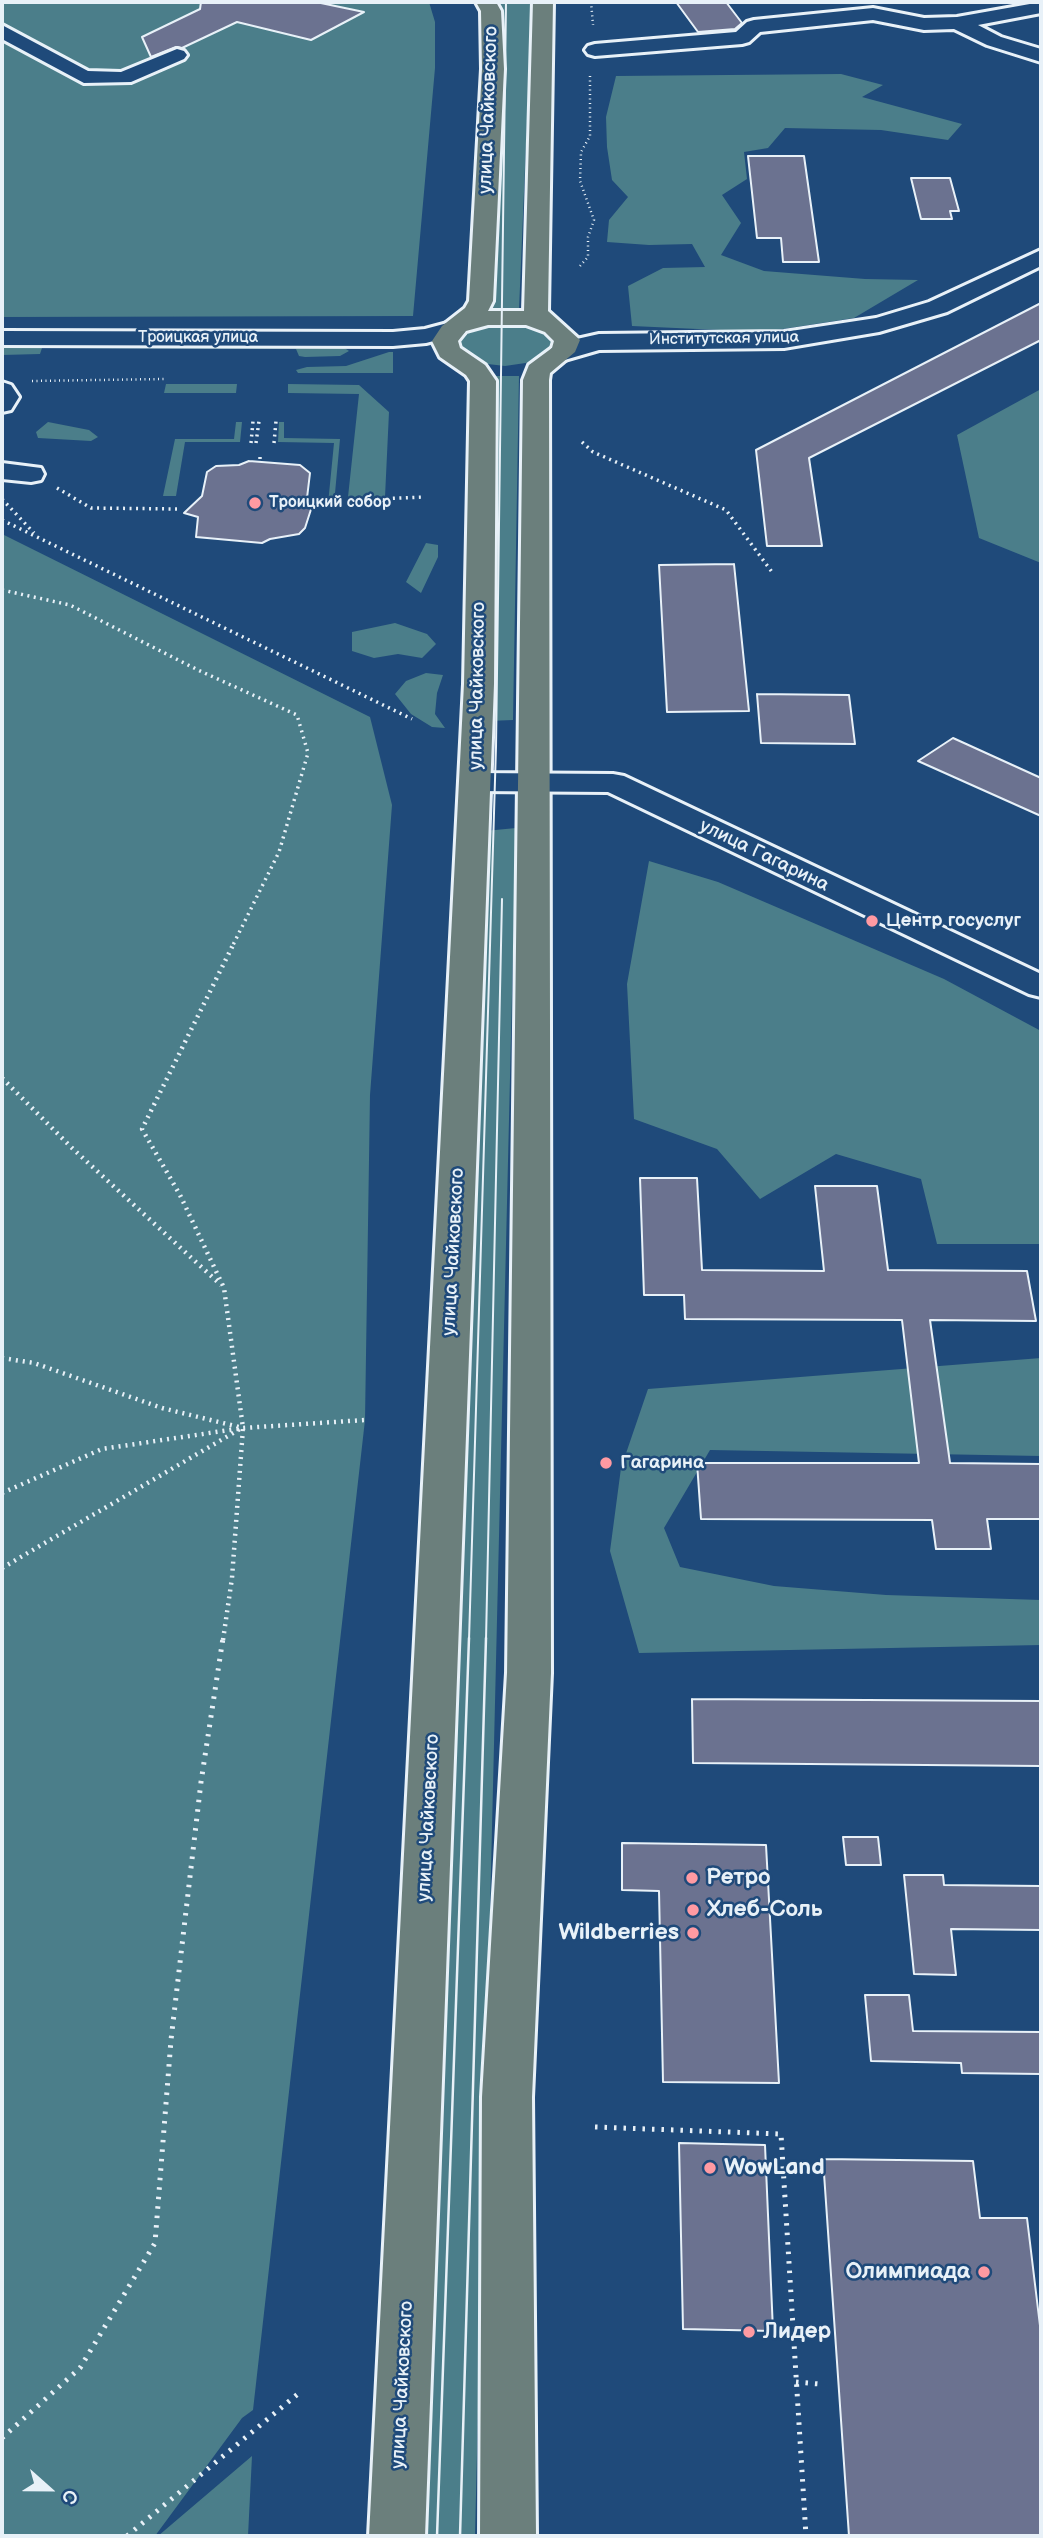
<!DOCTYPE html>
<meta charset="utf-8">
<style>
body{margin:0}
#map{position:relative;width:1043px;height:2538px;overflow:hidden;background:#1f4a7a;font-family:"Balsamiq Sans",sans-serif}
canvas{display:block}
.frame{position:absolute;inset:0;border:4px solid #e8f1f8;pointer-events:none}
.north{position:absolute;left:14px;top:2454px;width:70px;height:70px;-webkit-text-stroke:5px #1f4a7a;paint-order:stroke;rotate:111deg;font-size:19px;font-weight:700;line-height:28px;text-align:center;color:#e8f1f8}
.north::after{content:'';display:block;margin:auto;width:24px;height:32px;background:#e8f1f8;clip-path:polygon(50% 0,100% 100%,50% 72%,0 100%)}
</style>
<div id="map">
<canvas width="1043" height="2538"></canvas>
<div class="frame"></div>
<div class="north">С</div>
</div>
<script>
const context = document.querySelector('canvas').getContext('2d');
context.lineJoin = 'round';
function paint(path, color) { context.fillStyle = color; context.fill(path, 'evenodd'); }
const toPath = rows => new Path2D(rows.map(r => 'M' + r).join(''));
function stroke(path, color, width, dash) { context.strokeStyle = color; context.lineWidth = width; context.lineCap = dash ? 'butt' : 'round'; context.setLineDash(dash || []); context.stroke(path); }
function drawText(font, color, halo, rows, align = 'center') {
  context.font = font + ' "Balsamiq Sans",sans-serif'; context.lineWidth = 5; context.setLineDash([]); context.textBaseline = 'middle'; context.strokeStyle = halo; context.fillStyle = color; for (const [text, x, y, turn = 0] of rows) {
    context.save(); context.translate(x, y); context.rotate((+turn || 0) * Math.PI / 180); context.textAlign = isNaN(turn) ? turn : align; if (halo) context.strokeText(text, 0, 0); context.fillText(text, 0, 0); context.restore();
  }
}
paint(toPath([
 [2,2,429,2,435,22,435,68,413,316,2,317],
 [498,2,532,2,519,310,491,310,502,10],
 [841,74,883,85,862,97,962,124,948,140,881,130,785,128,768,148,744,152,747,179,722,195,741,223,721,255,764,271,865,279,918,280,854,318,763,332,632,326,628,286,663,268,705,267,692,244,649,245,607,242,609,220,628,197,612,180,607,147,606,117,616,76],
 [525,320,561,341,539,361,505,366,479,363,465,358,451,340,466,326],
 [2,345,343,347,349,351,340,356,305,357,299,356,296,349,42,348,40,354,2,355],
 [389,352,393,352,393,373,298,373,296,370,307,367,346,366],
 [494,376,519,376,513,720,488,721],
 [166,384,237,384,236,393,164,393],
 [288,384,359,385,389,412,385,497,348,497,359,394,288,393],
 [1041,389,1041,563,979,538,957,435],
 [48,422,89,430,98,437,91,441,38,438,36,432],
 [236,422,242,422,240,442,185,442,176,496,163,496,175,439,234,439],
 [279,422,284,422,284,438,340,439,334,504,328,504,334,443,278,442],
 [2,534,370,717,392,805,370,1095,365,1420,253,2410,242,2418,155,2536,2,2536],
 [426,543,438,545,438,557,421,593,406,582],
 [395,623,427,634,436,644,422,658,398,654,374,658,352,651,352,632],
 [426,673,443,675,437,693,435,714,445,728,432,727,411,714,395,694,406,681],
 [516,828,475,2536,422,2536,485,831],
 [649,861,718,882,944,979,1041,1031,1041,1244,937,1244,921,1179,836,1154,760,1199,717,1149,634,1119,627,984],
 [1041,1358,1041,1456,710,1450,664,1528,680,1567,774,1586,886,1595,1041,1600,1041,1645,639,1653,610,1551,621,1468,648,1389],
 [252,2456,248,2536,158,2536]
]), '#4b7e8a');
const building = toPath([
 [201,2,316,2,364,12,311,40,237,22,182,48,176,47,151,57,142,37,200,9,201,2],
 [676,2,726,2,742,23,735,29,698,32,676,2],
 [748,156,804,156,819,262,783,262,781,238,757,238,748,156],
 [911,178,950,178,959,211,950,211,952,219,921,219,911,178],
 [1041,303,1041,340,809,458,822,546,767,546,756,450,1041,303],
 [249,461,300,465,310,473,307,498,314,500,305,528,299,534,270,539,262,543,196,537,198,517,184,513,202,496,207,472,216,466,239,465,249,461],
 [734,564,749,711,667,712,659,565,734,564],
 [757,694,849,695,855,744,761,743,757,694],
 [953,738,1041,778,1041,816,918,761,953,738],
 [640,1178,697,1178,702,1270,824,1271,815,1186,877,1186,888,1270,1027,1271,1036,1321,930,1320,950,1463,1041,1464,1041,1519,987,1519,991,1549,936,1549,932,1520,701,1519,697,1463,919,1463,902,1320,685,1319,684,1295,644,1295,640,1178],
 [692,1699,1041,1701,1041,1766,693,1763,692,1699],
 [843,1837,878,1837,881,1865,846,1865,843,1837],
 [622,1843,766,1845,779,2083,663,2082,659,1891,622,1890,622,1843],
 [904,1875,943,1875,944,1885,1041,1886,1041,1930,951,1929,956,1975,914,1974,904,1875],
 [865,1995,909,1995,913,2031,1041,2032,1041,2074,962,2073,961,2063,871,2061,865,1995],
 [679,2143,765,2145,773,2331,683,2329,679,2143],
 [823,2159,973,2161,980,2218,1027,2218,1041,2334,1041,2536,849,2536,823,2159]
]);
paint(building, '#6b7290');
stroke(building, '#e8f1f8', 2);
const minor = toPath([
 [1041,2,1041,13,978,25,1001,37,1041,49,1041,62,987,45,954,29,924,30,873,20,760,32,749,42,742,44,595,56,588,54,585,50,588,46,595,44,736,32,747,22,754,20,873,8,924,18,957,17,1041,2],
 [2,25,88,71,121,72,177,49,184,51,187,55,184,59,131,82,84,83,2,39,2,25],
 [1041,250,1041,266,947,312,879,332,784,348,599,350,561,361,552,358,548,353,552,348,568,341,599,334,784,332,876,318,929,302,1041,250],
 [455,321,464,323,467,328,464,333,426,343,393,346,2,345,2,331,393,332,425,329,455,321],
 [2,382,11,385,19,397,11,410,2,412,2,382],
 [2,463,41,468,44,474,41,480,31,482,2,479,2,463],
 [475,773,613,774,624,776,1041,974,1041,997,1029,994,608,792,475,791,464,789,459,782,464,775,475,773]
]);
const major = toPath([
 [476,2,496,2,501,11,504,69,493,301,488,311,524,311,533,2,553,2,548,311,580,340,575,352,550,373,549,380,551,1673,532,2097,536,2536,480,2536,482,2097,507,1673,523,380,529,365,552,348,554,341,545,332,526,325,488,325,466,331,458,341,460,348,485,365,496,381,494,684,425,2536,369,2536,464,684,470,381,466,375,440,357,432,341,442,326,465,308,469,301,482,69,481,11,476,2]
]);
stroke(minor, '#e8f1f8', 6);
stroke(major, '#e8f1f8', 6);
stroke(toPath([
 [591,2,593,25],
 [580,266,588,257,588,237,594,220,580,181,581,152,590,136,590,74],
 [32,381,164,379]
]), '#e8f1f8', 2.5, [1, 3.5]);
stroke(toPath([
 [582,442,593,452,726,510,772,572],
 [251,443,253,421],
 [256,443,259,421],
 [274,443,276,421],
 [260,457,260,461],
 [57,488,91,508,177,509],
 [2,499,34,533],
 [322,507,374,499,424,497],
 [2,520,412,719],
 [2,590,70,605,198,670,297,715,308,753,279,852,232,947]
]), '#e8f1f8', 3.5, [2, 4.5]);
stroke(toPath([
 [2,1078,72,1148,221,1285],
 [2,1358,34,1363,162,1408,239,1427],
 [2,1493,102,1449,243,1428,365,1420],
 [2,1568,240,1429],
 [223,1640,232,1578,243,1428,224,1288,180,1195,142,1129,233,945]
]), '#e8f1f8', 4.5, [2, 5]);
stroke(toPath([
 [595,2127,781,2134,806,2536],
 [796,2382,819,2384],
 [2,2438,80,2368,155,2243,171,2040,201,1782,223,1638],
 [127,2536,299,2393]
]), '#e8f1f8', 5, [2.5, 7]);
paint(minor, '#1f4a7a');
paint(major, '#6b7f7c');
stroke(toPath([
 [469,1640,496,747,506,2],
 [486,1640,502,899]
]), '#e8f1f8', 2);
stroke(toPath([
 [437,2536,469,1638],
 [460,2536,486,1638]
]), '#e8f1f8', 2.5);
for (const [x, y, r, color] of [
 [255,503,7,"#ff9aa2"],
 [872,921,7,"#ff9aa2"],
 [606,1463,7,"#ff9aa2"],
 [692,1878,7,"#ff9aa2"],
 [693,1910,7,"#ff9aa2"],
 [693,1933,7,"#ff9aa2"],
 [710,2168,7,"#ff9aa2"],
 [984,2272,7,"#ff9aa2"],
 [749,2332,7,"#ff9aa2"]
]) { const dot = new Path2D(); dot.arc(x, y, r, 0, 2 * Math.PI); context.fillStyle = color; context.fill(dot); stroke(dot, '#1f4a7a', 2.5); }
drawText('16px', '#e8f1f8', '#1f4a7a', [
 ["Троицкая улица",198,338],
 ["Институтская улица",724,339,-1]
]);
drawText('bold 16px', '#e8f1f8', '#1f4a7a', [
 ["Троицкий собор",269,503]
], 'left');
drawText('19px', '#e8f1f8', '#1f4a7a', [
 ["улица Чайковского",489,110,-88],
 ["улица Чайковского",478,686,-89],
 ["улица Гагарина",764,856,26],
 ["улица Чайковского",454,1252,-87],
 ["улица Чайковского",429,1818,-87],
 ["улица Чайковского",403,2385,-87]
]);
drawText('bold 19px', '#e8f1f8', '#1f4a7a', [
 ["Центр госуслуг",886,921],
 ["Гагарина",620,1463]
], 'left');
drawText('bold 23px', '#e8f1f8', '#1f4a7a', [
 ["Ретро",706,1878],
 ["Хлеб-Соль",707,1910],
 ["Wildberries",679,1933,"right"],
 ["WowLand",724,2168],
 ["Олимпиада",970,2272,"right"],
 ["Лидер",763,2332]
], 'left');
</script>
